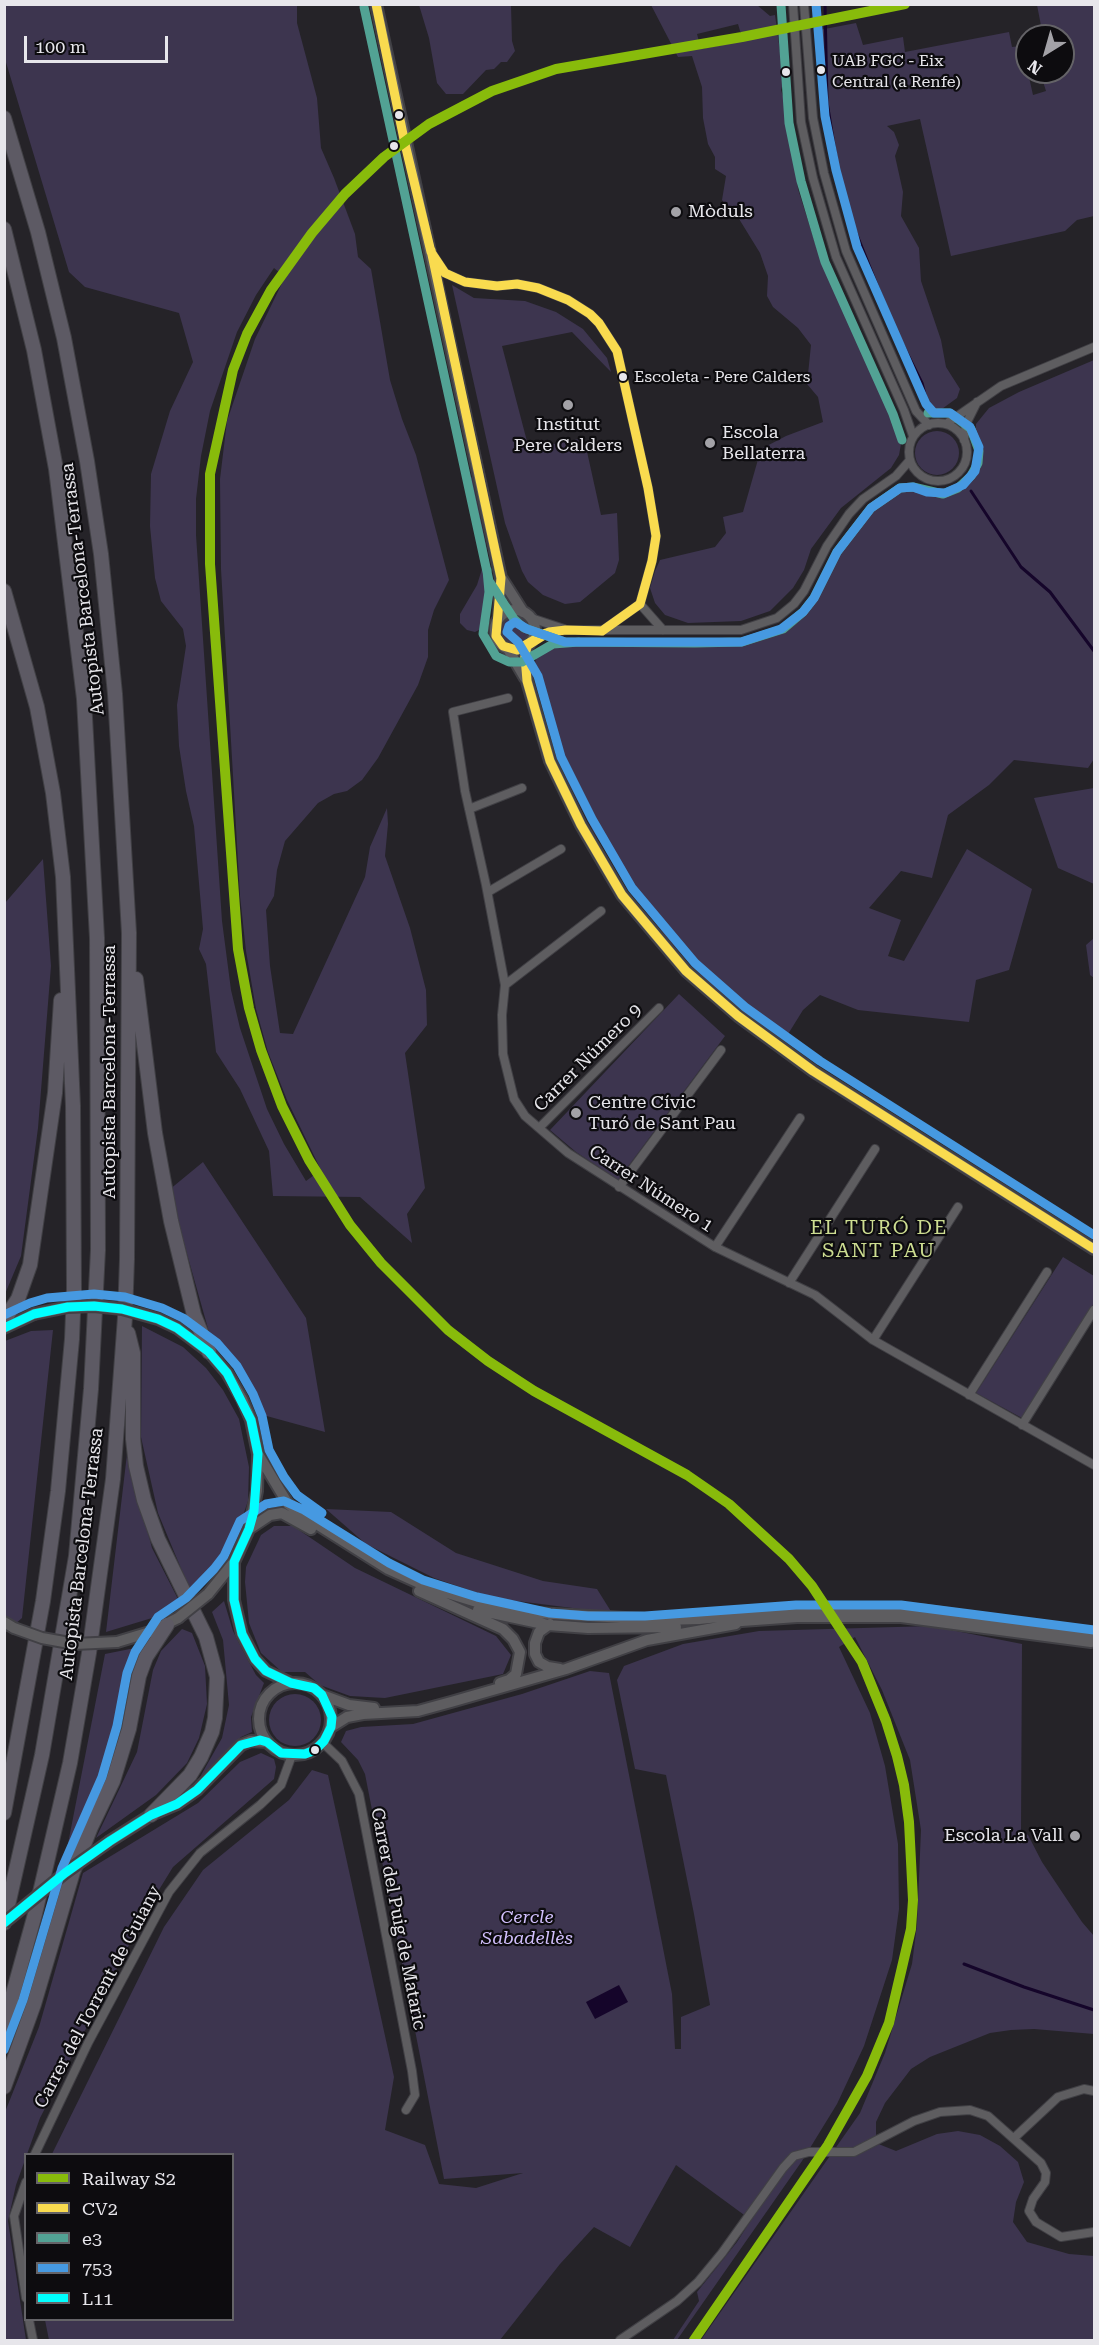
<!DOCTYPE html>
<meta charset="utf-8">
<style>
body{margin:0}
#map{position:relative;width:1099px;height:2345px;overflow:hidden;background:#252328;font-family:"Roboto Serif",serif}
canvas{display:block}
.frame{position:absolute;inset:0;border:6px solid #e7e6eb;pointer-events:none}
.legend{position:absolute;left:24px;top:2153px;width:210px;height:168px;box-sizing:border-box;background:#0d0c0f;border:2px solid #646367;margin:0;padding:8px 10px;list-style:none;font-size:18px;color:#e7e6eb}
.legend li{display:flex;align-items:center;gap:12px;height:30px}
.legend b{width:30px;border:2px solid #646367}
.north{position:absolute;left:1015px;top:24px;width:60px;height:60px;box-sizing:border-box;background:#0d0c0f;border:2px solid #646367;border-radius:50%;rotate:217deg;font-size:16px;font-weight:700;line-height:24px;text-align:center;color:#e7e6eb}
.north::after{content:'';display:block;margin:auto;width:21px;height:27px;background:#a3a2a7;clip-path:polygon(50% 0,100% 100%,50% 72%,0 100%)}
.scale{position:absolute;left:24px;top:36px;width:144px;height:27px;box-sizing:border-box;border:3px solid #e7e6eb;border-top:0;padding-left:8px;font-size:18px;line-height:21px;white-space:nowrap;color:#e7e6eb;-webkit-text-stroke:4px #0d0c0f;paint-order:stroke}
</style>
<div id="map">
<canvas width="1099" height="2345"></canvas>
<div class="frame"></div>
<ul class="legend">
<li><b style="height:8px;background:#88bb0b"></b>Railway S2</li>
<li><b style="height:8px;background:#f9db4f"></b>CV2</li>
<li><b style="height:8px;background:#52a294"></b>e3</li>
<li><b style="height:8px;background:#4699e1"></b>753</li>
<li><b style="height:8px;background:#0ff"></b>L11</li>
</ul>
<div class="north">N</div>
<div class="scale">100 m</div>
</div>
<script>
const context = document.querySelector('canvas').getContext('2d');
context.lineJoin = 'round';
function paint(path, color) { context.fillStyle = color; context.fill(path, 'evenodd'); }
const toPath = rows => new Path2D(rows.map(r => 'M' + r).join(''));
function stroke(path, color, width, dash) { context.strokeStyle = color; context.lineWidth = width; context.lineCap = dash ? 'butt' : 'round'; context.setLineDash(dash || []); context.stroke(path); }
function drawText(font, color, halo, rows, align = 'center') {
  context.font = font + ' "Roboto Serif",serif'; context.lineWidth = 4.5; context.setLineDash([]); context.textBaseline = 'middle'; context.strokeStyle = halo; context.fillStyle = color; for (const [text, x, y, turn = 0] of rows) {
    context.save(); context.translate(x, y); context.rotate((+turn || 0) * Math.PI / 180); context.textAlign = isNaN(turn) ? turn : align; if (halo) context.strokeText(text, 0, 0); context.fillText(text, 0, 0); context.restore();
  }
}
paint(toPath([
 [5,4,297,5,297,23,317,98,321,148,334,178,355,234,358,257,371,269,390,380,402,419,416,455,449,580,434,610,428,630,428,657,418,685,378,758,362,780,347,791,334,794,318,803,285,841,277,870,274,896,266,910,270,966,280,1033,293,1034,365,877,370,847,387,808,388,824,385,856,410,928,426,990,427,1025,405,1053,425,1188,407,1214,412,1243,360,1197,273,1196,269,1151,240,1089,216,1052,206,964,199,949,203,929,194,826,186,791,179,746,177,705,186,646,183,629,161,601,155,578,150,526,151,474,170,411,193,362,179,313,85,287,69,272,5,59],
 [274,268,285,277,255,339,227,421,220,479,221,569,240,896,246,951,256,1009,268,1052,287,1100,321,1170,306,1181,284,1144,267,1109,240,1028,231,990,222,921,196,535,196,499,201,456,210,411,237,332,256,295],
 [419,5,511,5,512,41,515,51,507,62,501,62,494,69,486,70,463,94,446,94,437,83,429,38],
 [651,5,757,5,770,16,775,15,784,80,781,90,788,113,789,141,795,161,798,189,817,249,842,308,899,430,901,444,899,455,891,468,841,508,811,549,804,570,793,588,770,611,741,621,688,623,665,615,655,603,650,588,655,571,660,560,715,547,726,533,723,517,743,512,761,449,786,436,823,422,818,397,807,384,811,345,798,328,773,307,767,296,768,276,760,253,736,214,728,209,722,200,726,176,715,169,715,157,708,144,703,118,702,87,692,56,678,57],
 [738,24,743,41,701,49,697,34],
 [1037,5,1094,5,1094,216,1077,220,1065,231,951,256,920,119,887,126,894,132,899,145,895,156,903,192,901,216,919,248,921,281,941,340,946,367,960,389,957,398,935,414,932,406,925,410,918,394,899,343,871,281,846,217,828,149,814,31,856,23,863,45,903,37,905,52,1009,32,1012,47,1022,46,1033,95,1046,91,1040,72,1063,72,1063,36,1043,36],
 [452,285,474,298,525,301,556,312,583,329,607,358,611,372,572,332,502,346,529,449,584,438,601,515,617,513,619,560,615,573,580,602,565,604,543,595,528,582,522,571,505,523],
 [1094,360,1094,759,1088,768,1014,760,989,785,948,815,932,878,901,871,869,908,901,920,888,956,904,961,967,849,1032,889,1009,970,976,980,969,1022,858,1010,820,995,803,1010,785,1039,708,983,666,937,629,887,593,831,566,778,538,690,533,670,537,655,549,643,570,639,668,643,735,642,770,633,805,610,821,585,831,558,848,531,867,508,897,490,914,488,930,495,944,495,961,491,975,460,976,424,989,408,1019,392],
 '915 453a22 22 0 1 1 44 0a22 22 0 1 1-44 0Z',
 [472,477,486,544,493,589,486,623,483,628,475,632,467,630,460,623,460,614,477,585,482,569,481,544,467,479],
 '501 630a14 14 0 1 1 28 0a14 14 0 1 1-28 0Z',
 [1094,788,1094,884,1058,868,1034,798],
 [43,859,51,966,38,1128,21,1256,5,1294,5,903],
 [1094,938,1094,978,1090,975,1086,945],
 [679,994,725,1036,618,1180,576,1152,550,1130],
 [203,1162,306,1318,325,1432,263,1415,247,1380,209,1332,169,1190],
 [1063,1257,1094,1276,1094,1303,1022,1418,976,1393],
 [142,1326,183,1347,206,1368,223,1390,239,1419,249,1467,248,1501,239,1527,223,1559,192,1595,158,1513,141,1437],
 [53,1330,22,1618,5,1633,5,1341,31,1331],
 [127,1454,152,1548,180,1603,152,1618,106,1632],
 [326,1509,391,1512,456,1553,543,1581,597,1589,612,1613,493,1598,434,1578,366,1544],
 [274,1526,293,1526,355,1568,496,1636,511,1655,503,1674,385,1698,350,1696,320,1685,305,1672,282,1672,261,1653,249,1623,245,1582,246,1567,261,1535],
 [224,1601,233,1631,243,1651,256,1675,264,1683,251,1717,252,1732,241,1737,200,1777,222,1738,229,1705,223,1640,212,1612],
 [931,1626,1022,1644,1021,1830,1028,1835,1042,1862,1082,1922,1094,1936,1094,2034,1034,2029,1011,2030,990,2033,930,2057,911,2069,885,2103,876,2122,876,2143,896,2151,937,2134,958,2131,980,2135,1000,2146,1018,2162,1024,2182,1016,2202,1013,2222,1027,2242,1069,2254,1094,2256,1094,2340,701,2340,860,2113,885,2053,912,1964,917,1925,921,1830,910,1760,882,1690,855,1637,839,1647,870,1713,885,1766,898,1844,899,1909,892,1960,864,2046,837,2104,802,2161,677,2340,673,2340,699,2301,697,2292,737,2242,751,2220,676,2165,630,2247,594,2227,560,2264,500,2340,49,2340,45,2320,232,2320,232,2154,52,2154,164,1927,203,1870,289,1800,312,1770,328,1775,394,2077,385,2130,425,2145,439,2184,476,2188,523,2173,444,2179,365,1774,358,1760,341,1742,346,1731,361,1727,413,1724,522,1694,590,1671,609,1673,672,1994,675,2049,681,2049,681,2017,710,2005,694,1914,666,1775,635,1769,617,1680,624,1666,683,1644,759,1631],
 [182,1629,192,1633,205,1666,207,1704,199,1738,187,1763,156,1795,96,1838,137,1752,153,1670,161,1651],
 [140,1647,130,1677,108,1774,71,1851,65,1859,105,1654],
 '269 1720a26 26 0 1 1 52 0a26 26 0 1 1-52 0Z',
 [261,1753,274,1759,276,1767,274,1779,173,1867,149,1906,40,2118,16,2185,8,2221,26,2340,5,2340,5,2112,39,2027,83,1873,198,1803,240,1762]
]), '#3d354f');
paint(toPath([
 [619,1985,628,2002,595,2019,586,2002]
]), '#15052a');
stroke(toPath([
 [825,4,827,102,843,200,893,325,922,383,927,402],
 [971,491,1021,567,1050,592,1094,651],
 [964,1964,1024,1987,1094,2010]
]), '#15052a', 3);
const street = toPath([
 [793,4,801,122,813,178,836,257,904,410,913,436],
 [804,4,813,118,824,173,846,251,916,411,929,425],
 [433,255,445,273,465,282,497,286,517,284,538,288,568,300,590,314,599,323,617,351,648,488,656,536,652,561,640,604,602,631],
 '909 452a29 29 0 1 1 58 0a29 29 0 1 1-58 0Z',
 [946,424,1001,386,1094,347],
 [964,440,966,424,977,402],
 [640,604,663,630],
 [531,618,564,629],
 [532,641,549,632,566,630,741,630,777,618,794,604,804,591,827,546,849,514,863,499,896,476,910,460],
 [508,698,453,712,465,791,486,885,505,985,502,1015,503,1054,514,1099,525,1116,568,1153,715,1247,815,1295,873,1340,1094,1465],
 [469,809,522,788],
 [488,892,561,849],
 [505,985,601,911],
 [539,1128,659,1008],
 [619,1187,721,1050],
 [715,1247,800,1118],
 [789,1283,875,1149],
 [873,1340,958,1207],
 [969,1395,1047,1272],
 [1022,1425,1094,1310],
 [323,1743,342,1761,359,1794,412,2071,415,2095,406,2110],
 [1014,2138,1058,2097,1084,2089,1094,2091],
 [35,2154,88,2043,169,1892,200,1853,260,1805,281,1785,292,1755],
 [26,2182,14,2216,26,2298],
 [29,2320,33,2340],
 [620,2340,677,2301,698,2282,722,2253,783,2168,794,2156,809,2152,854,2152,914,2121,940,2112,970,2110,988,2116,1041,2163,1046,2173,1045,2182,1033,2199,1029,2211,1036,2222,1061,2237,1094,2232]
]);
const secondary = toPath([
 [376,4,501,578,499,618],
 [502,579,523,612],
 '495 630a20 20 0 1 1 40 0a20 20 0 1 1-40 0Z',
 [527,646,525,657,527,681,550,761,581,825,622,895,686,971,738,1016,813,1071,1094,1249],
 [508,649,525,678],
 [4,1328,34,1314],
 [177,1328,209,1352,227,1373,242,1399,251,1420,258,1454,257,1491,249,1529,234,1562,208,1594],
 [258,1454,288,1504,307,1518,388,1569,428,1587,483,1604,536,1613,661,1620,699,1619,798,1609,859,1608,920,1610,1094,1635],
 [249,1529,270,1515,282,1513,311,1529],
 [234,1562,234,1600,242,1634,255,1659,266,1671,291,1683],
 [419,1591,503,1629,513,1639,520,1652,516,1674,509,1680,500,1683],
 [478,1610,548,1625,588,1628,676,1627],
 [4,1622,14,1628],
 [728,1622,797,1617,901,1617,1091,1642],
 [550,1624,539,1632,535,1643,535,1654,539,1662,548,1667,560,1669],
 [117,1642,150,1632,178,1618],
 '259 1719a36 36 0 1 1 72 0a36 36 0 1 1-72 0Z',
 [322,1695,349,1705,374,1708],
 [331,1727,347,1717,363,1714,418,1711,451,1702,566,1669,647,1640,736,1624],
 [110,1841,151,1815,177,1804,197,1790,241,1745,251,1741,267,1742]
]);
const highway = toPath([
 [4,118,38,232,64,338,87,461,101,554,115,694,129,933,127,1259,125,1317,113,1479,89,1653,70,1763,35,1914,4,2026],
 [4,229,34,350,56,469,84,699,97,938,98,1250,91,1389,76,1556,42,1755,4,1923],
 [4,591,37,707,53,793,63,877,73,1106,74,1289,72,1339,58,1491,43,1601,4,1813],
 [136,979,155,1133,171,1221,194,1315,209,1352],
 [4,1320,18,1299,30,1265,55,1093,61,1000],
 [128,1333,133,1353,133,1439,136,1466,144,1500,158,1539,206,1637,217,1677,215,1718,212,1732,201,1757,190,1775,151,1815],
 [4,2087,34,2004,73,1872,91,1827,113,1781,129,1729,139,1676,146,1657,167,1625]
]);
stroke(street, '#414045', 10);
stroke(secondary, '#414045', 14);
stroke(highway, '#414045', 16);
stroke(street, '#5e5d60', 8);
stroke(secondary, '#5e5d60', 10);
stroke(highway, '#5d5a64', 14);
const secondaryBridge = toPath([
 [34,1314,68,1307,94,1306,122,1309,158,1319,177,1328],
 [178,1618,208,1594],
 [14,1628,42,1638,75,1644,117,1642],
 [4,1923,65,1873,110,1841]
]);
stroke(secondaryBridge, '#414045', 14, []);
stroke(secondaryBridge, '#5e5d60', 10);
stroke(toPath([
 [376,4,405,144,431,252,445,273,465,282,497,286,517,284,538,288,568,300,590,314,599,323,617,351,648,488,656,536,652,561,640,604,602,631],
 [431,250,501,578,496,636,503,646,517,650,546,633],
 [602,631,566,630,549,632,527,646,525,657,527,681,550,761,581,825,622,895,686,971,738,1016,813,1071,1094,1249]
]), '#f9db4f', 9);
stroke(toPath([
 [781,5,789,123,801,181,825,262,893,414,902,440],
 [364,7,489,581,514,619,524,628,565,642,695,643,742,642,783,629,803,612,814,598,837,552,871,508,900,488,913,487,943,494,958,488,971,476,978,463,979,451,971,429,950,413,928,413],
 [487,570,489,592,483,634,496,656,509,662,522,662,553,644,579,642]
]), '#52a294', 9);
stroke(toPath([
 [816,4,825,116,836,170,857,247,926,404,934,413,950,413,970,427,979,447,975,471,963,485,945,493,927,492,913,487,900,488,871,508,837,552,814,598,803,612,781,629,741,642,565,642,527,629,515,622,509,626,507,632,518,642,538,676,561,757,592,819,632,888,695,963,745,1007,820,1061,1094,1235],
 [4,1315,30,1303,47,1298,94,1294,125,1297,162,1308,183,1318,217,1343,237,1366,253,1394,262,1416,269,1450,284,1477,297,1495,322,1513],
 [4,2050,23,2000,62,1868,102,1777,117,1726,127,1673,135,1652,158,1617,186,1598,214,1569,224,1556,240,1521,266,1504,284,1501,304,1510,389,1563,423,1580,477,1597,550,1613,588,1616,645,1616,796,1605,901,1605,1094,1630]
]), '#4699e1', 9);
stroke(toPath([
 [4,1328,34,1314,68,1307,94,1306,122,1309,158,1319,177,1328,209,1352,227,1373,251,1420,258,1454,254,1511,249,1529,234,1562,234,1600,242,1634,255,1659,266,1671,291,1683,314,1688,322,1695,332,1717,331,1727,324,1741,315,1750,305,1754,281,1753,267,1742,260,1740,241,1745,197,1790,177,1804,151,1815,110,1841,65,1873,4,1923]
]), '#0ff', 9);
stroke(toPath([
 [694,2340,828,2145,867,2076,889,2023,911,1929,913,1900,909,1822,904,1785,897,1756,886,1721,862,1662,812,1586,789,1559,729,1504,687,1475,534,1391,488,1361,448,1330,381,1263,350,1225,309,1160,282,1106,261,1050,249,1008,238,949,210,564,210,474,233,370,247,334,271,290,312,233,345,194,384,157,429,124,492,91,556,69,742,37,905,4]
]), '#88bb0b', 10);
for (const [x, y, r, color] of [
 [821,70,5,"#e7e6eb"],
 [786,72,5,"#e7e6eb"],
 [399,115,5,"#e7e6eb"],
 [394,146,5,"#e7e6eb"],
 [676,212,6,"#a3a2a7"],
 [623,377,5,"#e7e6eb"],
 [568,405,6,"#a3a2a7"],
 [710,443,6,"#a3a2a7"],
 [576,1113,6,"#a3a2a7"],
 [315,1750,5,"#e7e6eb"],
 [1075,1836,6,"#a3a2a7"]
]) { const dot = new Path2D(); dot.arc(x, y, r, 0, 2 * Math.PI); context.fillStyle = color; context.fill(dot); stroke(dot, '#0d0c0f', 2); }
drawText('16px', '#e7e6eb', '#0d0c0f', [
 ["UAB FGC - Eix",832,61],
 ["Central (a Renfe)",832,82],
 ["Escoleta - Pere Calders",634,377]
], 'left');
drawText('18px', '#e7e6eb', '#0d0c0f', [
 ["Mòduls",688,212],
 ["Institut",568,425,"center"],
 ["Pere Calders",568,446,"center"],
 ["Escola",722,433],
 ["Bellaterra",722,454],
 ["Centre Cívic",588,1103],
 ["Turó de Sant Pau",588,1124],
 ["Escola La Vall",1063,1836,"right"]
], 'left');
drawText('18px', '#e7e6eb', '#0d0c0f', [
 ["Autopista Barcelona-Terrassa",83,589,-97],
 ["Carrer Número 9",588,1058,-45],
 ["Autopista Barcelona-Terrassa",110,1072,-90],
 ["Carrer Número 1",651,1189,33],
 ["Autopista Barcelona-Terrassa",82,1554,-83],
 ["Carrer del Puig de Mataric",398,1919,79],
 ["Carrer del Torrent de Guiany",98,1997,-62]
]);
drawText('italic 18px', '#d1bffc', '#0d0c0f', [
 ["Cercle",527,1918],
 ["Sabadellès",527,1939]
]);
context.letterSpacing = '1.5px';
drawText('20px', '#cddd91', '#0d0c0f', [
 ["EL TURÓ DE",879,1228],
 ["SANT PAU",879,1251]
]);
context.letterSpacing = '0px';
</script>
